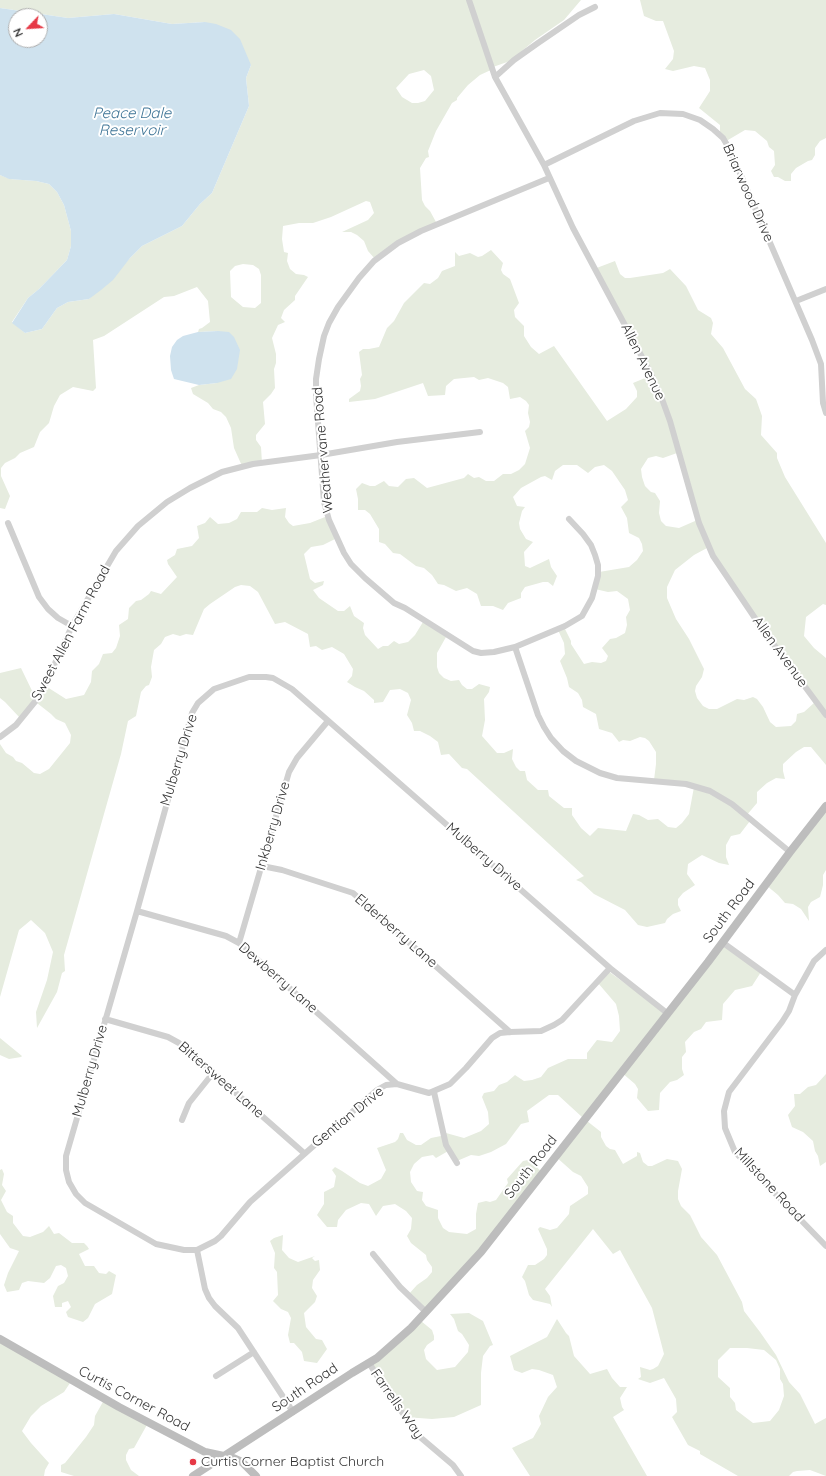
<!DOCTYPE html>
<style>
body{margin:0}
#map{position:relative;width:826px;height:1476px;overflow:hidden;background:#fff;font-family:Quicksand,sans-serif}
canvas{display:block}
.north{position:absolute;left:8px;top:8px;width:40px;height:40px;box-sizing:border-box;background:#fff;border:1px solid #adadad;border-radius:50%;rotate:245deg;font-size:11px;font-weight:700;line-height:16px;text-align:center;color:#333}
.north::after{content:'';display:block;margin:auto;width:14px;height:18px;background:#e63946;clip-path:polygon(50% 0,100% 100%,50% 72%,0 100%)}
</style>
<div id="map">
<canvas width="826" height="1476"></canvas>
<div class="north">N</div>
</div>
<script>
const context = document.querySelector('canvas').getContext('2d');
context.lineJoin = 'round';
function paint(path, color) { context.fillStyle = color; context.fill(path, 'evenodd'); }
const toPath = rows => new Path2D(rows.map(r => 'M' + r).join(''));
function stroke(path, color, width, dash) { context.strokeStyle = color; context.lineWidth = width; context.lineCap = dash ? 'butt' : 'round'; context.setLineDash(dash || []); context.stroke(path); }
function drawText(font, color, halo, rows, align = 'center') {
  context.font = font + ' Quicksand,sans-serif'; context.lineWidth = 4; context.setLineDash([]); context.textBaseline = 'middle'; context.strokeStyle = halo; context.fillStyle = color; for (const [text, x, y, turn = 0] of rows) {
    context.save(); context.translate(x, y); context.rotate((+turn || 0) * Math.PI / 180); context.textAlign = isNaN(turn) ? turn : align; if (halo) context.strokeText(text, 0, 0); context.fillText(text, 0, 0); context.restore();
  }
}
paint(toPath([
 [0,0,581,0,564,20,535,40,510,61,493,67,493,69,480,75,468,85,457,98,457,100,452,103,436,131,428,151,429,157,426,158,420,168,422,200,425,206,430,211,436,222,375,259,368,251,364,241,357,235,351,232,342,232,368,220,374,213,370,202,366,201,331,217,313,223,299,223,283,226,282,239,284,252,288,253,287,261,290,269,296,274,304,275,308,277,295,296,295,300,284,310,281,318,285,322,278,325,272,338,276,354,276,363,274,369,275,388,271,394,263,402,265,424,256,435,256,440,261,447,262,463,242,466,234,448,231,428,226,417,221,412,213,409,208,403,193,394,191,388,199,385,217,383,218,331,198,332,199,329,202,328,210,322,208,301,197,287,174,296,164,297,104,336,93,340,96,388,93,391,73,387,60,395,54,406,49,423,40,432,34,447,20,453,15,458,5,463,1,468,1,476,10,496,5,509,0,508,0,175,10,179,36,181,49,184,57,192,64,205,71,231,71,246,67,260,39,289,28,298,12,322,25,333,42,329,57,308,68,302,89,299,142,246,182,226,200,204,212,193,249,106,246,78,251,65,205,22,172,24,114,14,68,18,0,8],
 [424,70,431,76,434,90,425,101,418,103,412,103,402,97,396,88,409,74],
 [243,264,253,265,259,269,261,275,261,303,255,308,243,307,231,297,230,271,235,266],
 [640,0,826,0,826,138,820,141,815,148,815,155,812,160,808,161,796,168,791,174,791,181,785,181,778,177,774,177,771,171,775,165,774,151,769,147,767,141,755,131,745,130,728,140,720,137,720,125,699,108,710,91,710,80,705,68,694,66,673,71,665,69,673,59,674,51,663,21,656,21,644,16],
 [491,250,503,263,501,270,503,274,510,279,519,303,514,310,515,317,524,326,524,336,531,347,539,354,554,346,607,421,626,409,637,397,637,391,633,383,650,376,594,269,615,261,620,274,625,278,630,278,663,273,670,269,686,286,698,310,711,318,713,323,711,334,723,348,745,389,756,399,762,416,761,435,777,453,777,458,785,477,826,543,826,605,823,604,806,617,804,636,814,648,826,658,826,765,811,747,804,747,796,752,783,764,783,771,785,779,776,778,767,783,757,792,757,803,746,816,750,821,740,834,731,836,726,845,726,857,729,865,719,863,702,855,688,864,687,874,695,885,683,893,678,899,678,905,681,911,673,914,667,919,665,923,647,927,638,925,625,910,594,894,581,882,576,880,584,876,467,769,462,768,449,754,441,755,438,742,430,736,420,731,414,731,412,723,407,715,411,700,408,693,400,689,390,690,383,702,374,703,374,700,364,691,355,687,347,682,352,676,353,669,344,654,332,647,322,650,316,646,310,647,308,634,285,622,275,624,258,592,250,586,241,585,235,587,210,604,204,609,193,635,186,634,180,636,173,634,165,637,161,644,154,650,151,667,152,677,149,685,146,686,141,692,136,716,128,721,121,754,64,955,65,971,62,973,57,992,37,1028,36,1012,47,980,53,952,45,933,31,920,19,930,0,997,0,744,6,753,13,757,16,761,22,763,34,773,40,774,49,769,70,743,71,735,65,723,56,719,51,714,37,703,20,718,5,702,0,698,0,673,21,668,36,699,44,685,66,699,84,695,91,682,92,671,99,664,103,654,112,653,116,648,120,636,119,625,128,619,129,608,136,601,141,600,149,594,151,591,161,594,177,577,168,564,167,560,175,555,177,549,192,546,199,538,197,526,205,523,210,517,218,524,229,523,237,519,241,512,257,512,262,508,272,510,286,508,285,517,289,523,293,526,310,523,325,517,326,518,335,539,323,545,311,547,304,554,310,579,315,583,324,581,323,585,313,590,319,598,338,611,344,611,350,606,354,616,364,623,363,628,365,635,378,649,383,646,388,646,394,641,399,644,408,642,415,635,423,622,446,637,437,653,437,667,439,673,444,678,451,681,459,680,462,685,467,689,472,689,479,684,490,687,489,692,484,699,485,720,482,736,497,753,504,753,513,749,512,759,516,767,520,771,525,771,527,780,538,790,548,790,549,796,564,808,572,808,572,815,581,828,590,836,598,828,626,831,633,814,639,815,648,820,658,819,668,827,676,828,682,823,689,814,694,787,654,780,656,764,656,752,649,741,645,738,640,737,630,741,623,740,619,742,612,733,599,729,596,714,583,707,582,700,578,693,569,687,567,678,560,661,565,654,564,643,558,630,564,627,571,641,571,644,584,664,592,662,601,663,606,661,608,656,602,648,610,639,616,638,625,633,627,625,626,617,630,610,628,599,617,591,608,592,595,589,599,572,629,567,637,560,643,551,642,544,639,538,629,533,627,518,621,507,628,500,625,490,612,471,604,465,595,467,588,473,577,465,563,465,555,471,552,480,545,476,541,477,521,488,513,497,517,506,525,507,522,511,519,523,520,529,526,539,533,542,524,552,525,566,530,568,549,559,551,567,557,576,553,586,548,582,543,582,525,587,521,593,521,598,508,603,503,610,493,606,481,606,477,594,467,588,456,591,444,585,438,584,432,575,424,568,416,566,400,554,393,553,385,544,379,542,379,529,370,514,365,510,358,510,358,499,356,489,362,483,370,486,375,486,384,481,389,486,398,487,406,479,414,478,427,488,464,478,468,474,474,478,479,477,486,481,494,481,503,474,511,474,519,470,525,464,530,448,525,431,529,427,530,422,528,413,529,405,526,401,520,397,510,399,508,387,503,383,488,378,479,380,474,377,454,379,446,386,445,395,428,396,423,383,375,399,349,402,349,399,360,391,361,386,360,379,362,375,359,352,363,349,369,349,379,347,387,328,394,321,404,303,424,283,430,284,438,278,442,271,455,266,455,252,459,256,470,253,478,257,482,256],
 [677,453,696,518,695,521,679,528,666,526,661,521,659,513,660,501,655,493,651,492,645,486,642,477,641,469,648,458,656,456,663,458],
 [707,548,814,703,804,712,797,714,796,721,791,726,776,727,770,722,763,707,757,699,753,697,744,700,737,699,717,709,709,709,703,706,697,698,695,691,696,686,702,677,704,669,689,639,676,619,667,598,667,587,675,570,694,555],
 [826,805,826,870,823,875,823,885,820,897,811,902,808,907,809,921,801,909,793,904,785,903,778,895,766,885],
 [720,943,761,972,752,986,735,990,723,1004,722,1020,706,1022,701,1029,694,1032,685,1042,686,1052,682,1057,682,1069,684,1075,677,1080,670,1082,660,1093,659,1110,648,1111,637,1098,638,1089,635,1084,621,1072,582,1117,558,1095,549,1095,527,1111,529,1122,521,1124,506,1144,491,1152,479,1156,471,1155,457,1161,450,1150,436,1158,433,1155,422,1157,414,1164,410,1172,411,1182,417,1191,423,1192,422,1200,426,1206,438,1210,438,1218,443,1228,449,1232,467,1234,476,1229,476,1214,478,1203,486,1201,490,1202,496,1200,508,1183,507,1179,523,1161,528,1160,541,1171,479,1253,427,1310,408,1295,417,1285,427,1278,432,1272,432,1267,427,1260,426,1255,411,1243,407,1236,411,1229,412,1218,406,1211,395,1204,383,1206,376,1216,369,1204,361,1203,346,1210,338,1220,337,1227,327,1227,317,1215,324,1204,324,1192,334,1187,336,1176,332,1170,335,1167,342,1171,360,1183,368,1186,381,1179,386,1170,377,1148,395,1142,398,1139,400,1133,403,1133,407,1140,416,1145,421,1145,431,1138,446,1135,446,1133,464,1138,481,1131,489,1124,488,1112,482,1097,484,1093,494,1091,499,1085,507,1082,515,1075,524,1081,532,1080,541,1077,548,1068,568,1059,587,1059,587,1053,597,1040,612,1042,620,1031,619,1016,616,1004,598,983,608,971,666,1013],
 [0,1038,22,1056,21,1057,9,1059,0,1055],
 [826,1074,826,1162,820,1166,818,1156,815,1151,813,1141,803,1132,792,1127,788,1115,795,1106,794,1094,800,1094,808,1087,816,1085],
 [587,1121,601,1132,601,1137,606,1146,610,1149,615,1150,623,1164,637,1156,637,1152,640,1153,643,1162,648,1166,652,1166,667,1159,678,1161,682,1169,678,1191,678,1199,681,1206,690,1215,701,1237,717,1255,742,1302,744,1311,760,1332,776,1355,789,1382,800,1394,815,1424,826,1418,826,1476,810,1470,797,1471,793,1472,789,1476,738,1476,700,1454,700,1451,688,1445,672,1417,677,1412,676,1399,664,1378,650,1383,638,1379,641,1377,640,1367,650,1370,653,1369,658,1366,664,1354,652,1308,620,1250,613,1254,593,1229,545,1289,550,1296,552,1307,550,1304,533,1300,529,1295,525,1281,522,1277,528,1265,535,1265,544,1259,547,1255,547,1249,538,1229,540,1227,550,1230,557,1228,569,1214,570,1206,588,1194,588,1187,581,1176,573,1172,555,1156],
 [730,1348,747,1348,764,1350,776,1360,780,1369,780,1379,783,1384,784,1396,779,1410,770,1421,753,1423,736,1410,735,1403,730,1397,730,1388,718,1377,718,1360],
 [2,1169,4,1174,2,1185,6,1191,1,1200,7,1212,13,1216,13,1223,23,1236,30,1237,43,1232,49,1226,54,1234,59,1233,72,1243,84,1243,87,1246,89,1249,79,1254,85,1266,94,1266,99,1273,106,1274,109,1271,116,1275,112,1294,95,1304,88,1318,83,1322,68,1317,66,1312,71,1307,68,1301,62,1303,62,1307,55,1307,53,1296,58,1286,64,1283,68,1276,66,1268,61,1265,56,1266,50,1278,44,1283,28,1281,22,1283,19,1290,7,1292,4,1285,8,1273,19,1251,10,1248,0,1234,0,1170],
 [283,1235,282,1250,289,1258,298,1262,315,1256,312,1258,315,1261,319,1260,320,1270,313,1280,312,1288,317,1296,315,1302,304,1313,306,1327,316,1339,322,1340,327,1349,317,1363,304,1361,302,1352,294,1343,290,1343,288,1335,291,1318,288,1312,281,1309,273,1301,278,1295,277,1272,274,1268,275,1253,270,1241,274,1238],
 [469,1313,483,1321,493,1345,490,1346,483,1356,481,1373,481,1405,454,1417,432,1419,405,1417,369,1362,421,1321,432,1330,434,1336,434,1340,427,1345,424,1350,426,1359,437,1370,455,1367,468,1352,469,1345,462,1334,458,1331,454,1319,450,1314],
 [557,1319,566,1333,569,1336,574,1356,590,1374,607,1369,612,1378,620,1387,627,1387,620,1398,622,1407,624,1410,613,1417,647,1476,530,1476,512,1448,533,1438,541,1424,539,1416,548,1397,557,1387,553,1375,539,1370,532,1369,522,1373,514,1370,510,1356,547,1337],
 [0,1341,70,1383,64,1392,41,1406,31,1416,22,1431,31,1443,49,1463,45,1470,44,1476,0,1476],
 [104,1400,148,1423,134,1448,129,1449,126,1455,126,1460,131,1470,139,1476,74,1476,61,1472,61,1465,65,1463,86,1437,94,1425,95,1416]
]), '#e6ecdf');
paint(toPath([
 [0,8,68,18,114,14,172,24,205,22,216,24,231,30,240,39,251,65,246,78,249,106,212,193,200,204,182,226,142,246,130,258,113,280,101,290,89,299,68,302,57,308,42,329,25,333,12,323,28,298,39,289,67,260,71,246,71,231,64,205,57,192,49,184,36,181,9,179,0,175],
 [16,16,40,16,40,40,16,40],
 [218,331,229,332,234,337,240,350,237,369,231,379,217,383,199,385,174,379,171,370,170,356,172,347,177,340,183,336,198,332]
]), '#cfe2ee');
stroke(toPath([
 [469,0,495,77,544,165,573,228,650,372,662,399,670,421,699,523,713,556,763,630,826,715],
 [495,77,514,60,538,43,579,15,595,7],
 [544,165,634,121,660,113,683,114,700,120,713,129,723,138,730,150,812,340,821,364,823,403,826,413],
 [549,178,421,231,398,243,374,261,359,278,338,307,329,323,324,336,319,359,316,379,316,395,324,502,329,520,344,553,351,564,365,578,394,603,405,608,473,651,481,653,494,652,515,647,565,626,582,616,592,598,598,576,598,565,595,555,591,545,583,534,569,519],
 [796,301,826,289],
 [8,523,39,597,48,609,58,618,72,626],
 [515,647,538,715,544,727,551,738,563,751,576,761,600,773,617,778,686,784,710,791,732,804,790,852],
 [0,737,16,725,38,698,46,683,72,626,116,551,138,526,167,502,190,488,222,472,253,464,321,455,397,442,480,432],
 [262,866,282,870,353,893,510,1032],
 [137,911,226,936,239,943,397,1084],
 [722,942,795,995],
 [239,943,289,772,297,758,328,721],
 [826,950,814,961,795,995,789,1011,782,1022,729,1092,724,1111,725,1128,735,1152,826,1246],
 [610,968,562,1020,554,1025,541,1031,510,1032,500,1033,492,1038,466,1068,450,1084,429,1093,397,1084,386,1085,377,1090,250,1202,221,1236,215,1241,197,1250,184,1250,156,1244,85,1203,76,1194,69,1182,66,1170,66,1156,137,911,192,713,198,703,214,689,249,677,266,677,273,678,292,689,610,968,667,1013],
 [105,1019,168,1037,179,1043,304,1153],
 [434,1092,446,1145,457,1163],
 [182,1120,189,1103,213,1073],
 [197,1250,205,1289,209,1298,215,1306,238,1328,293,1412],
 [373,1254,400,1287,426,1312],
 [369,1363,391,1397,420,1437,453,1465,461,1476],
 [216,1376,254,1352]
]), '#d0d0d0', 6);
stroke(toPath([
 [0,1339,119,1407,205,1452,233,1458,242,1462,256,1476],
 [193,1476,352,1373,377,1358,411,1328,481,1252,708,962,790,852,826,806]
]), '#bdbdbd', 8);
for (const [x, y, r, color] of [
 [193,1462,4,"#e63946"]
]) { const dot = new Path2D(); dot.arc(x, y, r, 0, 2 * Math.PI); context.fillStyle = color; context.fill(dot); stroke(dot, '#fff', 1.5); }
drawText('14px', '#333', '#fff', [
 ["Briarwood Drive",748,193,66],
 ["Allen Avenue",643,362,64],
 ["Weathervane Road",323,450,-95],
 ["Sweet Allen Farm Road",71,633,-62],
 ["Allen Avenue",780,652,54],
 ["Mulberry Drive",179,760,-73],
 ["Inkberry Drive",273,826,-74],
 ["Mulberry Drive",484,857,41],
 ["South Road",729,911,-53],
 ["Elderberry Lane",396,931,41],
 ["Dewberry Lane",278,978,41],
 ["Mulberry Drive",90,1071,-74],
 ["Bittersweet Lane",221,1080,41],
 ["Gentian Drive",348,1117,-39],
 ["South Road",531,1167,-52],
 ["Millstone Road",769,1185,47],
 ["South Road",305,1388,-34],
 ["Curtis Corner Road",134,1399,28],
 ["Farrells Way",397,1404,55]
]);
drawText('14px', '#333', '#fff', [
 ["Curtis Corner Baptist Church",201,1462]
], 'left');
drawText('italic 15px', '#3f7597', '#fff', [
 ["Peace Dale",132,113],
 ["Reservoir",132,130]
]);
</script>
